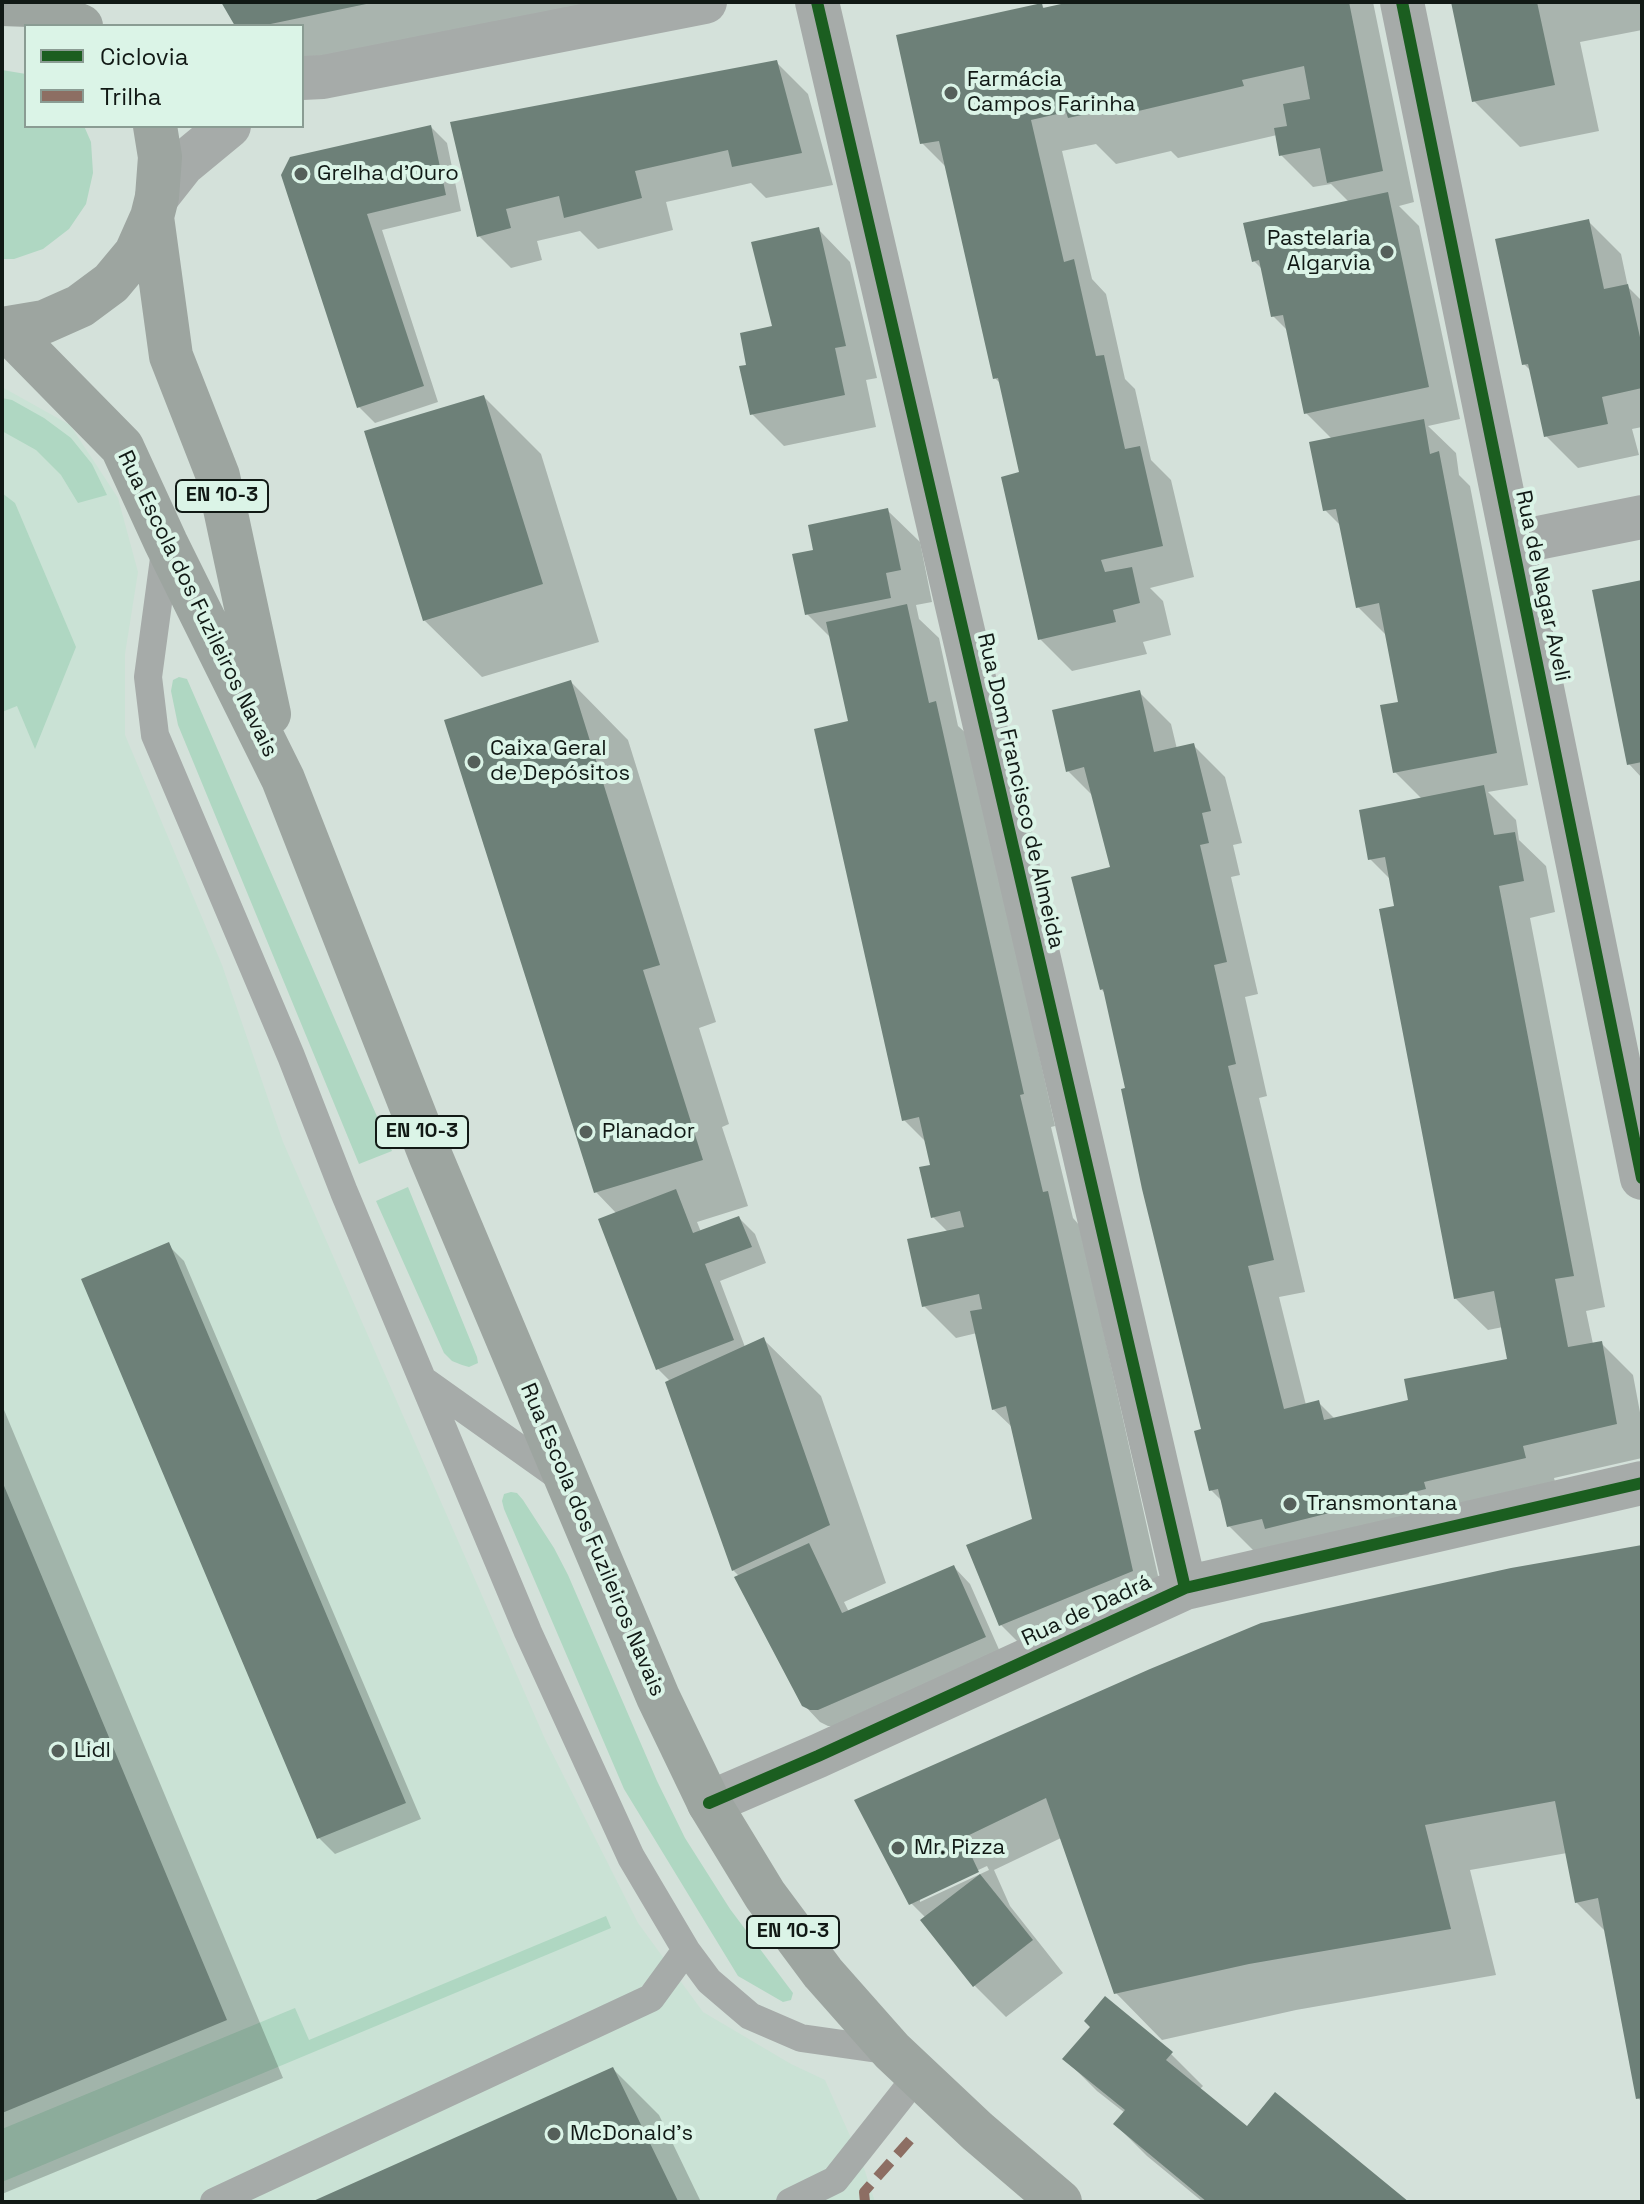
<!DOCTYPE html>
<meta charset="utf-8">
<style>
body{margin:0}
#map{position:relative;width:1644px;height:2204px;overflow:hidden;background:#d4e1da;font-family:"Space Grotesk",sans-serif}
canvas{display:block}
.frame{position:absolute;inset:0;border:4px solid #111915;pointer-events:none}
.legend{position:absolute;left:24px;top:24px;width:280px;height:104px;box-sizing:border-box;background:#dbf4e7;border:2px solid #8a9c93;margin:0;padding:10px 14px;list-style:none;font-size:24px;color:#111915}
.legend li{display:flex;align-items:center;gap:16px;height:40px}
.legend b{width:40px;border:2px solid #8a9c93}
</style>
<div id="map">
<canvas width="1644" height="2204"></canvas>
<div class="frame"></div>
<ul class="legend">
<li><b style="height:10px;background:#1b5e20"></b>Ciclovia</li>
<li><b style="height:10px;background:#8d6e63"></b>Trilha</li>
</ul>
</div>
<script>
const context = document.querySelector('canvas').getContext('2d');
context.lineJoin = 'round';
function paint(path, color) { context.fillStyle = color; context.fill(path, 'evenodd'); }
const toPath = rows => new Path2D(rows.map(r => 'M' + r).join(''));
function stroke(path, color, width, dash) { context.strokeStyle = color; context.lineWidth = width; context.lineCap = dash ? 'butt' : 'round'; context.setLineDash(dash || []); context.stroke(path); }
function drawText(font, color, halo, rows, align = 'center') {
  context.font = font + ' "Space Grotesk",sans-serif'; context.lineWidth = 8; context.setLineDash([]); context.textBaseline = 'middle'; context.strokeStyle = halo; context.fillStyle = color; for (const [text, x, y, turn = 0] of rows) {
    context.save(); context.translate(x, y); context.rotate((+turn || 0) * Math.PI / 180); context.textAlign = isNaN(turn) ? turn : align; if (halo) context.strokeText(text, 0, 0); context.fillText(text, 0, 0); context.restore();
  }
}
paint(toPath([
 [2,387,70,425,118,498,138,572,125,654,125,735,222,965,283,1142,545,1739,638,1923,703,2012,791,2064,825,2080,863,2165,875,2202,2,2202]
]), '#cae2d5');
paint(toPath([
 [2,70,26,74,26,126,84,126,91,142,93,173,86,204,69,229,43,249,14,259,2,259],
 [2,398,12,400,44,418,71,438,92,464,107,495,78,503,61,475,36,450,2,431],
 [2,493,15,503,76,647,35,749,17,706,2,712],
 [179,677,187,679,392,1151,359,1164,178,725,171,691,173,680],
 [408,1187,477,1357,478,1363,469,1367,462,1365,452,1361,444,1353,376,1201],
 [511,1492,517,1493,523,1500,554,1548,568,1575,657,1781,685,1838,730,1909,793,1993,791,2000,783,2002,738,1976,624,1789,504,1509,502,1501,504,1494],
 [606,1916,611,1928,2,2182,2,2129,295,2008,309,2040]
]), '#afd7c2');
paint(toPath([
 [223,2,626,2,302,86,302,26,237,26],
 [1080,2,1373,2,1414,202,1399,206,1419,226,1460,419,1428,426,1456,453,1459,475,1470,486,1528,785,1488,792,1516,820,1519,840,1546,866,1555,912,1530,918,1605,1307,1586,1311,1593,1344,1601,1343,1633,1375,1642,1423,1642,1458,1554,1478,1557,1489,1275,1572,1229,1526,1223,1502,1211,1490,1206,1430,1106,994,1101,989,1112,869,1093,796,1068,771,1139,692,1171,724,1177,749,1193,745,1225,777,1242,843,1233,845,1240,875,1231,877,1258,994,1245,997,1267,1096,1259,1098,1305,1292,1279,1297,1306,1405,1318,1402,1335,1419,1410,1401,1509,1360,1503,1327,1488,1330,1455,1298,1397,908,1391,880,1370,859,1422,799,1395,772,1400,704,1387,636,1358,607,1342,527,1325,510,1333,440,1306,413,1289,332,1273,316,1263,270,1254,261,1349,202,1331,184,1313,187,1281,155,1277,135,1178,158,1171,151,1116,164,1096,144,1062,151,1092,279,1106,294,1125,379,1135,389,1151,460,1171,480,1194,577,1150,588,1163,601,1171,635,1143,642,1147,654,1072,671,1040,639,1022,474,1001,384,995,378,947,168,922,143,1041,5,1045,9],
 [1453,2,1642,2,1642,30,1580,42,1599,131,1520,147,1474,101],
 [776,62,808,94,833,185,766,198,751,183,666,202,673,230,598,249,580,231,537,241,542,260,511,268,479,236,452,123],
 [431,127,447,143,461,211,382,230,438,402,375,423,359,407,283,175],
 [1589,222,1621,254,1628,287,1642,301,1642,427,1632,429,1639,455,1578,468,1546,436,1532,372,1524,364],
 [818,229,850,262,877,378,866,380,876,427,784,446,752,414,749,366,774,327],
 [484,397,541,454,599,642,482,677,424,620],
 [887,510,920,542,932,602,916,605,919,619,939,638,958,726,968,735,1055,1126,1051,1127,1073,1218,1080,1226,1164,1603,1033,1657,1001,1625,1034,1520,1013,1428,993,1409,977,1333,956,1338,924,1306,948,1232,933,1217,932,1166,927,1143,904,1120,850,722,832,639,807,614,816,552],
 [1642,582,1642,778,1629,764],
 [571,682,628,740,716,1022,699,1028,729,1124,722,1127,748,1206,697,1222,701,1232,739,1218,755,1234,766,1263,720,1281,745,1347,763,1339,821,1396,886,1583,844,1602,849,1612,954,1567,970,1584,1001,1654,835,1726,828,1726,820,1722,804,1705,740,1577,733,1570,671,1382,658,1369,617,1214,596,1192],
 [168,1245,184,1261,421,1819,335,1854,319,1838],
 [2,1405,283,2078,2,2194],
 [1642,1547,1642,2102,1638,2098,1607,1933,1576,1902,1567,1853,1470,1870,1496,1975,1296,2010,1162,2040,1116,1993,1061,1838,994,1870,1010,1906,1063,1973,1006,2017,974,1985,926,1918,911,1903,857,1801],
 [987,1866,989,1870,920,1902,920,1897],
 [1171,2054,1203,2086,1199,2090,1247,2129,1406,2202,1203,2202,1147,2156,1115,2124,1125,2113,1097,2091,1065,2059],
 [613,2069,659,2115,701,2202,315,2202]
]), '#0003');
paint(toPath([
 [221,2,371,2,371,3,261,26,235,26],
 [1070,2,1349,2,1383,171,1327,183,1320,148,1279,156,1274,128,1287,126,1283,104,1310,99,1304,66,1242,80,1244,86,1130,113,1128,105,1068,118,1066,112,1031,120,1064,262,1074,259,1096,356,1104,355,1125,449,1140,446,1163,546,1101,560,1105,572,1132,567,1140,603,1113,610,1116,622,1038,640,1001,477,1019,472,998,378,993,379,939,141,920,144,896,35,1042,3,1043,8],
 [1451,2,1537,2,1555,85,1472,102],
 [777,60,802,153,732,167,728,150,635,171,642,198,564,218,559,196,506,209,511,228,477,237,450,122],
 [431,125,446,195,367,214,424,386,357,408,281,175,290,157],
 [1388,192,1429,387,1304,414,1283,315,1271,317,1259,260,1252,262,1243,223],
 [1589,219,1604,289,1628,284,1642,346,1642,388,1602,397,1608,424,1544,437,1528,364,1522,365,1495,239],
 [819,227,846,346,835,348,845,395,750,415,739,366,746,365,740,333,772,326,751,242],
 [484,395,543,584,423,621,364,431],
 [1424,419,1430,454,1439,451,1497,753,1393,773,1380,705,1398,702,1379,603,1356,608,1336,509,1323,511,1309,442],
 [888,508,901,570,886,573,891,598,805,615,792,554,813,550,808,525],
 [1642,580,1642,762,1627,765,1592,590],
 [907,604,929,703,936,701,1024,1094,1020,1095,1043,1192,1048,1191,1133,1571,999,1626,966,1545,1032,1519,1027,1497,1006,1406,992,1410,970,1311,982,1309,979,1294,922,1307,907,1239,964,1227,960,1211,931,1218,919,1167,930,1165,919,1117,902,1121,814,729,848,721,826,622],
 [571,680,660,965,643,970,703,1160,594,1193,444,720],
 [1140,690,1154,752,1194,743,1211,811,1202,813,1209,843,1200,845,1227,962,1214,965,1236,1064,1228,1066,1274,1260,1248,1266,1284,1409,1319,1400,1324,1420,1408,1400,1404,1379,1507,1359,1494,1291,1454,1299,1379,909,1394,906,1385,857,1368,860,1359,810,1484,785,1494,835,1515,832,1524,881,1499,886,1574,1276,1555,1279,1568,1347,1602,1341,1617,1424,1523,1446,1526,1458,1424,1482,1426,1489,1265,1529,1262,1519,1227,1527,1218,1489,1209,1491,1194,1431,1201,1429,1142,1189,1121,1089,1125,1088,1103,989,1100,990,1071,877,1110,867,1084,767,1066,772,1052,710],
 [676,1189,693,1233,739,1216,752,1247,705,1264,734,1340,656,1370,598,1219],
 [169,1242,406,1803,317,1839,81,1279],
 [764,1337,830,1525,732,1571,665,1382],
 [2,1481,227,2020,2,2113],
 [809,1543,842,1613,954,1565,986,1637,818,1710,810,1710,802,1706,734,1577],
 [1642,1545,1642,2098,1636,2099,1598,1898,1575,1903,1555,1801,1425,1825,1451,1929,1249,1964,1114,1994,1046,1798,963,1838,979,1872,909,1905,854,1800,1150,1669,1261,1623,1511,1568],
 [980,1874,1033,1940,973,1987,920,1920],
 [1105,1996,1173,2052,1166,2060,1247,2126,1275,2092,1409,2202,1207,2202,1113,2124,1125,2110,1062,2059,1090,2027,1084,2021],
 [613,2067,678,2201,311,2202]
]), '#6d8078');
stroke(toPath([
 [166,544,148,677,155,735,291,1056,344,1192,528,1632,631,1857,686,1950,709,1981,750,2016,801,2038,892,2051],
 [423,1380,565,1481],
 [214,2202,651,1998,686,1950],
 [790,2202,835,2180,918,2075]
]), '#a6aba9', 28);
stroke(toPath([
 [817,2,1185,1588],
 [1402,2,1642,1178],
 [302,78,323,77,705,2],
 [157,197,183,164,229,126],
 [1513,543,1642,517],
 [709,1803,818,1756,1185,1588,1642,1483]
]), '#a6aba9', 44);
stroke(toPath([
 [2,4,30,5,81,26],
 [152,217,171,356,218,476,269,714],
 [2,329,44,322,80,306,111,283,136,253,152,217,157,197,160,157,155,126],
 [6,329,122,447,166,543,283,779,431,1157,658,1697,709,1803,765,1895,823,1973,892,2051,977,2131,1060,2202]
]), '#9da5a0', 44);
stroke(toPath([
 [865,2202,864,2192,910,2140]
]), '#8d6e63', 10, [20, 10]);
stroke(toPath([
 [817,2,1185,1588],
 [1402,2,1642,1178],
 [709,1803,818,1756,1185,1588,1642,1483]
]), '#1b5e20', 12);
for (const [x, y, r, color] of [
 [951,93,8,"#555f5a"],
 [301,174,8,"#555f5a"],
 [1387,252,8,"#555f5a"],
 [474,762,8,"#555f5a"],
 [586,1132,8,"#555f5a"],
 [1290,1504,8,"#555f5a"],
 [58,1751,8,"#555f5a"],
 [898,1848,8,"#555f5a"],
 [554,2134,8,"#555f5a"]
]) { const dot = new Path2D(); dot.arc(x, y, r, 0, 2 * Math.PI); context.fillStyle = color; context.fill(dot); stroke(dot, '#dbf4e7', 3); }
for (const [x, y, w] of [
 [222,496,92],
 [422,1132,92],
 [793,1932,92]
]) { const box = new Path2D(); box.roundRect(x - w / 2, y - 16, w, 32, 6); context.fillStyle = '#dbf4e7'; context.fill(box); stroke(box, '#111915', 2); }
drawText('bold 20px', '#111915', null, [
 ["EN 10-3",222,496],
 ["EN 10-3",422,1132],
 ["EN 10-3",793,1932]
]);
drawText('22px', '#111915', '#dbf4e7', [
 ["Farmácia",967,80],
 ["Campos Farinha",967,105],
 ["Grelha d'Ouro",317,174],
 ["Pastelaria",1371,239,"right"],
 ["Algarvia",1371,264,"right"],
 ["Caixa Geral",490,749],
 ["de Depósitos",490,774],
 ["Planador",602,1132],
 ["Transmontana",1306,1504],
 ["Lidl",74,1751],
 ["Mr. Pizza",914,1848],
 ["McDonald's",570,2134]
], 'left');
drawText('22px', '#111915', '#dbf4e7', [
 ["Rua de Nagar Aveli",1542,586,78],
 ["Rua Escola dos Fuzileiros Navais",197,604,64],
 ["Rua Dom Francisco de Almeida",1020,791,77],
 ["Rua Escola dos Fuzileiros Navais",592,1540,67],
 ["Rua de Dadrá",1087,1611,-25]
]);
</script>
